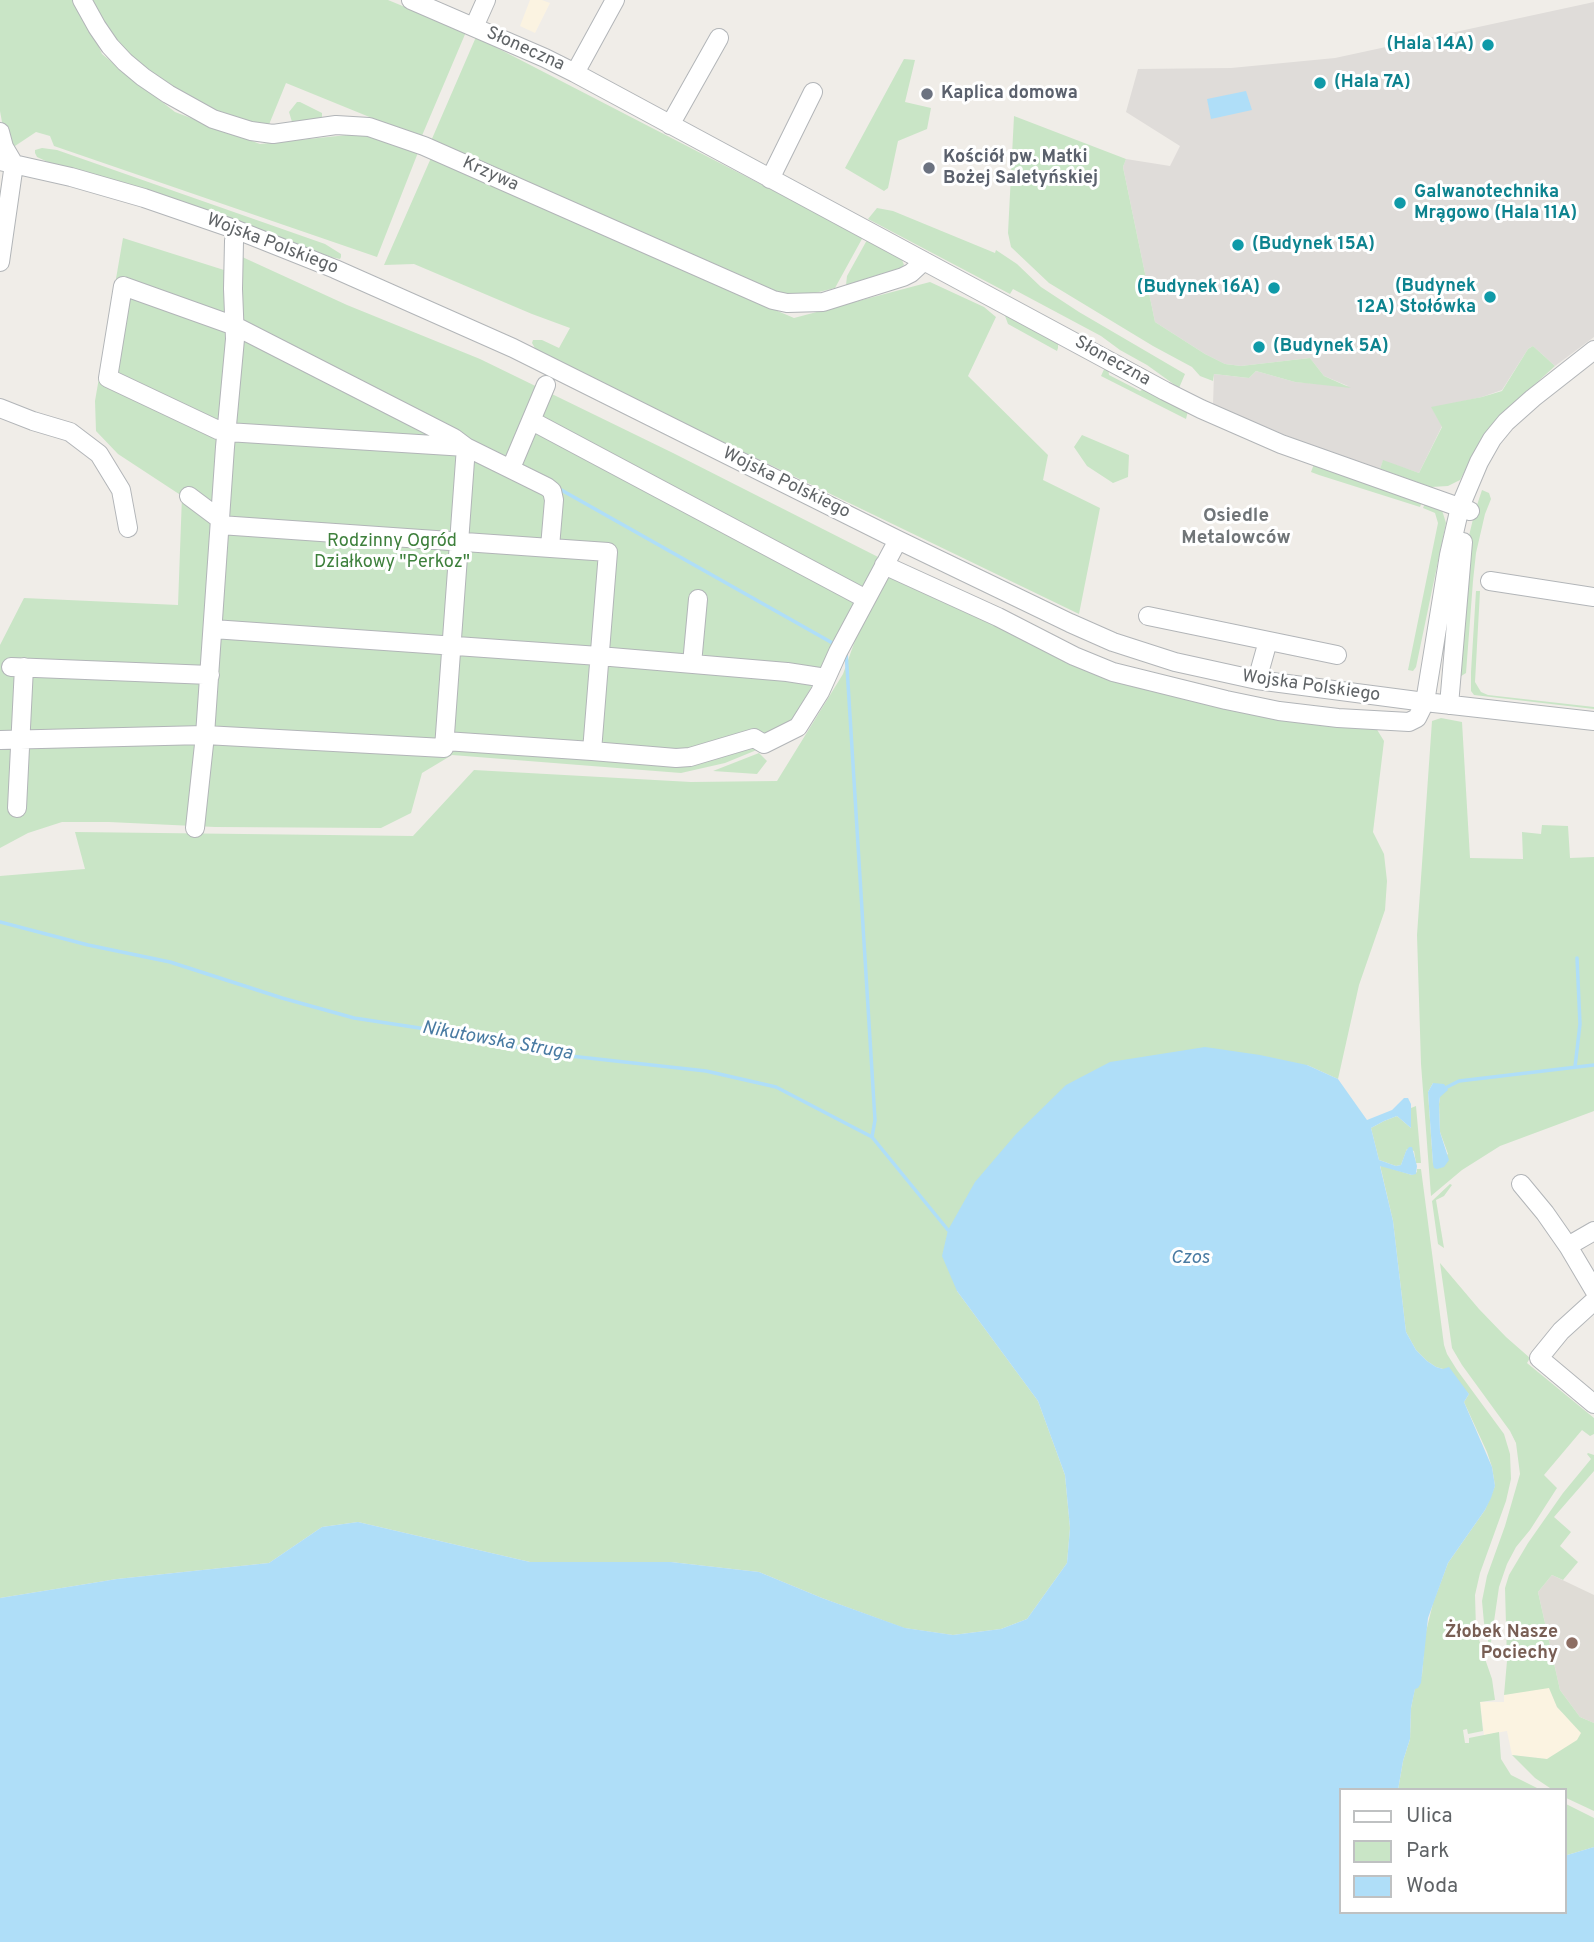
<!DOCTYPE html>
<meta charset="utf-8">
<style>
body{margin:0}
#map{position:relative;width:1594px;height:1942px;overflow:hidden;background:#f0ede8;font-family:Overpass,sans-serif}
canvas{display:block}
.legend{position:absolute;left:1339px;top:1788px;width:228px;height:126px;box-sizing:border-box;background:#fff;border:2px solid #bfc1c2;margin:0;padding:9px 12px;list-style:none;font-size:21px;color:#5f6366}
.legend li{display:flex;align-items:center;gap:14px;height:35px}
.legend b{width:35px;border:2px solid #bfc1c2}
</style>
<div id="map">
<canvas width="1594" height="1942"></canvas>
<ul class="legend">
<li><b style="height:9px;background:#fff"></b>Ulica</li>
<li><b style="height:19px;background:#c9e5c6"></b>Park</li>
<li><b style="height:19px;background:#afdef8"></b>Woda</li>
</ul>
</div>
<script>
const context = document.querySelector('canvas').getContext('2d');
context.lineJoin = 'round';
function paint(path, color) { context.fillStyle = color; context.fill(path, 'evenodd'); }
const toPath = rows => new Path2D(rows.map(r => 'M' + r).join(''));
function stroke(path, color, width, dash) { context.strokeStyle = color; context.lineWidth = width; context.lineCap = dash ? 'butt' : 'round'; context.setLineDash(dash || []); context.stroke(path); }
function drawText(font, color, halo, rows, align = 'center') {
  context.font = font + ' Overpass,sans-serif'; context.lineWidth = 6; context.setLineDash([]); context.textBaseline = 'middle'; context.strokeStyle = halo; context.fillStyle = color; for (const [text, x, y, turn = 0] of rows) {
    context.save(); context.translate(x, y); context.rotate((+turn || 0) * Math.PI / 180); context.textAlign = isNaN(turn) ? turn : align; if (halo) context.strokeText(text, 0, 0); context.fillText(text, 0, 0); context.restore();
  }
}
paint(toPath([
 [530,0,542,0,550,3,535,33,520,26],
 [1549,1687,1557,1707,1582,1733,1578,1740,1547,1759,1512,1755,1507,1731,1484,1735,1480,1702,1504,1702,1504,1695]
]), '#fbf3e1');
paint(toPath([
 [1594,2,1594,337,1555,366,1533,346,1528,349,1502,390,1482,397,1432,408,1442,426,1419,473,1383,461,1380,469,1295,439,1213,405,1214,374,1249,378,1256,371,1295,382,1348,386,1324,376,1310,358,1241,366,1225,364,1205,354,1155,322,1123,167,1126,159,1170,166,1180,146,1126,112,1138,69,1231,68,1335,58]
]), '#dfdcd9');
paint(toPath([
 [1552,1575,1594,1595,1594,1723,1580,1717,1560,1690,1538,1592]
]), '#dfdcd6');
paint(toPath([
 [0,0,78,0,102,54,143,87,175,112,260,144,367,133,419,150,377,257,54,146,50,136,36,132,12,148,4,133,0,111],
 [89,0,388,0,466,32,421,138,286,83,268,127,220,113,171,89,132,57,103,27],
 [476,37,863,237,835,288,811,294,784,296,431,141],
 [904,59,915,60,905,102,931,108,927,129,898,141,888,188,884,191,845,168],
 [297,102,300,102,322,113,322,120,296,123,292,122,289,112],
 [1014,116,1126,159,1123,167,1155,322,1205,354,1225,364,1241,366,1310,358,1324,376,1351,388,1295,382,1256,371,1249,378,1214,374,1213,381,1200,376,1192,367,1153,346,1049,283,1011,247,1008,233],
 [42,148,57,150,325,244,341,254,341,257,340,259,331,257,118,181,50,163,37,157,35,153,35,150],
 [431,158,710,282,794,318,930,282,984,307,996,317,968,376,1048,455,1043,480,1100,508,1079,614,551,359,536,350,532,343,533,340,542,340,559,348,570,328,532,314,414,264,384,265],
 [877,208,893,211,995,253,996,250,1017,264,1041,287,1079,312,1185,374,1179,388,1147,365,1120,350,1101,336,1013,289,1010,294,868,219],
 [123,238,224,270,227,250,347,305,480,359,673,453,884,560,781,740,725,763,681,773,452,755,422,773,411,813,381,828,215,827,109,822,62,822,28,833,0,848,0,645,24,598,178,605,182,496,118,454,96,431,95,401],
 [867,240,901,257,904,265,900,268,846,285,847,276],
 [1004,313,1058,339,1058,348,1057,351,1008,324],
 [1533,346,1555,366,1500,416,1481,441,1460,480,1448,486,1431,487,1380,469,1383,460,1419,473,1442,427,1431,407,1482,397,1502,391,1528,349],
 [1106,365,1108,366,1109,375,1140,391,1147,387,1188,411,1186,419,1101,376],
 [1082,435,1129,455,1128,477,1113,483,1087,466,1074,447],
 [1314,464,1423,500,1420,507,1319,475,1311,472],
 [1482,490,1489,493,1491,499,1485,514,1476,553,1473,581,1466,673,1458,678,1466,548,1475,511],
 [1426,501,1441,507,1446,523,1416,667,1413,671,1408,670,1438,523,1435,513,1423,508],
 [889,575,1115,677,1376,728,1384,741,1373,832,1384,854,1387,881,1385,910,1359,985,1338,1079,1307,1065,957,1291,1038,1401,1065,1475,1070,1528,1067,1563,1027,1619,1001,1629,953,1635,904,1628,822,1598,759,1572,671,1562,530,1562,358,1522,322,1527,269,1563,117,1579,0,1598,0,876,85,869,75,832,413,836,474,770,691,782,777,781,843,674,861,624],
 [1476,591,1480,591,1475,682,1481,692,1488,695,1594,707,1594,709,1474,695,1471,691,1471,672],
 [1441,718,1462,722,1470,858,1523,859,1522,832,1541,834,1542,825,1568,826,1570,858,1594,857,1594,1111,1500,1146,1462,1170,1431,1196,1421,1064,1417,935,1432,721],
 [1433,1083,1440,1097,1439,1104,1440,1132,1448,1154,1433,1164,1428,1092],
 [759,753,767,761,757,774,713,771],
 [1416,1106,1421,1163,1416,1163,1414,1151,1407,1149,1401,1165,1396,1166,1379,1160,1371,1128,1384,1121,1397,1116,1411,1128,1411,1108],
 [1380,1165,1412,1175,1417,1172,1417,1169,1421,1169,1444,1345,1447,1354,1457,1370,1504,1434,1510,1454,1511,1479,1506,1501,1480,1573,1475,1595,1476,1629,1483,1653,1492,1679,1495,1700,1480,1702,1483,1731,1468,1734,1467,1729,1463,1730,1465,1743,1469,1743,1469,1738,1499,1732,1501,1759,1511,1775,1541,1790,1398,1790,1403,1761,1410,1739,1411,1708,1415,1688,1422,1675,1425,1636,1433,1603,1448,1563,1485,1510,1495,1486,1492,1467,1487,1452,1464,1402,1469,1394,1443,1369,1436,1367,1427,1361,1416,1350,1406,1332,1393,1221],
 [1450,1184,1452,1185,1444,1196,1436,1200,1444,1248,1438,1244,1432,1201],
 [1440,1263,1479,1309,1506,1337,1530,1358,1527,1363,1594,1418,1594,1434,1590,1436,1582,1430,1544,1475,1557,1488,1530,1530,1516,1547,1507,1564,1499,1587,1490,1649,1484,1623,1482,1601,1487,1576,1505,1526,1520,1474,1516,1443,1510,1431,1462,1365,1452,1348],
 [1588,1453,1594,1455,1594,1471,1554,1517,1571,1532,1560,1546,1578,1562,1563,1580,1552,1575,1538,1592,1560,1690,1580,1717,1594,1723,1594,1811,1564,1797,1564,1790,1553,1790,1535,1778,1512,1755,1547,1759,1577,1740,1581,1733,1557,1707,1549,1688,1504,1695,1507,1661,1505,1588,1509,1575,1528,1543,1563,1493,1591,1459,1587,1454],
 [1564,1803,1594,1818,1594,1847,1564,1856]
]), '#c9e5c6');
paint(toPath([
 [1246,91,1252,110,1211,119,1207,99],
 [1205,1047,1260,1055,1307,1065,1338,1079,1367,1120,1392,1110,1404,1098,1408,1098,1411,1104,1411,1128,1397,1116,1384,1121,1371,1128,1379,1160,1396,1166,1401,1165,1406,1151,1409,1147,1412,1147,1417,1166,1416,1174,1412,1175,1380,1166,1393,1221,1406,1332,1416,1350,1427,1361,1436,1367,1443,1369,1449,1367,1469,1394,1464,1402,1492,1467,1495,1486,1491,1498,1485,1510,1448,1563,1428,1618,1421,1683,1418,1688,1415,1689,1411,1708,1410,1739,1403,1761,1398,1790,1340,1790,1340,1912,1564,1912,1564,1856,1594,1847,1594,1942,0,1942,0,1598,117,1579,269,1563,322,1527,358,1522,530,1562,671,1562,759,1572,822,1598,905,1628,953,1635,1001,1629,1027,1619,1067,1563,1070,1528,1065,1475,1038,1401,957,1291,942,1256,948,1230,975,1182,1016,1134,1066,1085,1110,1062],
 [1433,1083,1444,1084,1448,1090,1440,1097,1439,1104,1440,1132,1449,1160,1444,1167,1437,1169,1434,1168,1433,1164,1428,1092]
]), '#afdef8');
stroke(toPath([
 [556,487,836,645],
 [846,651,875,1120,872,1137],
 [0,922,88,945,170,962,282,998,354,1018,485,1038,534,1052,706,1071,776,1087,872,1137,948,1230],
 [1575,1067,1580,1024,1577,958],
 [1445,1088,1459,1081,1594,1065]
]), '#afdef8', 3.5);
const minor = toPath([
 [82,0,97,27,110,46,125,62,143,77,168,94,213,119,251,131,273,134,336,125,369,127,424,146,773,300,787,303,823,302,903,277,911,273,924,261],
 [411,0,545,58,575,73,1165,391,1201,409,1281,444,1470,511],
 [474,27,486,0],
 [575,73,615,0],
 [670,125,719,38],
 [0,132,4,147,14,164,0,262],
 [0,161,71,177,144,198,237,230,335,269,513,348,898,540,1070,623,1113,642,1175,662,1257,680,1425,702,1594,721],
 [770,179,813,92],
 [0,408,33,421,70,432,99,454,121,490,128,528],
 [532,421,866,599],
 [466,447,227,432,218,430,108,378,123,286,235,326,454,438,466,447,547,487,552,491,554,500,550,547],
 [511,468,546,385],
 [189,496,221,520],
 [220,525,608,552,592,751,676,758,690,757,754,738,764,744,798,727,820,692,838,652,898,540],
 [884,565,998,617,1074,656,1113,672,1226,700,1279,711,1338,718,1409,722,1417,718,1425,702,1449,555,1460,507,1479,462,1492,439,1506,422,1533,398,1594,350],
 [1490,581,1594,597],
 [1148,616,1337,655],
 [213,629,599,656,787,672,826,678],
 [692,664,698,599],
 [11,667,210,675],
 [1257,680,1268,641],
 [1449,705,1463,542],
 [0,740,205,735,444,748,466,447],
 [445,741,592,751],
 [17,808,24,667],
 [195,828,205,735,225,447,235,339,233,289,234,241,237,230],
 [1521,1184,1545,1213,1568,1246],
 [1594,1231,1568,1246,1594,1290],
 [1594,1301,1561,1331,1539,1358,1594,1404]
]);
stroke(minor, '#b2b5b8', 20);
stroke(minor, '#fff', 18);
for (const [x, y, r, color] of [
 [1488,45,7,"#0f9aa8"],
 [1320,83,7,"#0f9aa8"],
 [927,94,7,"#6b7280"],
 [929,168,7,"#6b7280"],
 [1400,203,7,"#0f9aa8"],
 [1238,245,7,"#0f9aa8"],
 [1274,288,7,"#0f9aa8"],
 [1490,297,7,"#0f9aa8"],
 [1259,347,7,"#0f9aa8"],
 [1572,1643,7,"#8d6e63"]
]) { const dot = new Path2D(); dot.arc(x, y, r, 0, 2 * Math.PI); context.fillStyle = color; context.fill(dot); stroke(dot, '#fff', 2.5); }
drawText('bold 18px', '#0d838f', '#fff', [
 ["(Hala 14A)",1474,45,"right"],
 ["(Hala 7A)",1334,83],
 ["Galwanotechnika",1414,193],
 ["Mrągowo (Hala 11A)",1414,214],
 ["(Budynek 15A)",1252,245],
 ["(Budynek",1476,287,"right"],
 ["12A) Stołówka",1476,308,"right"],
 ["(Budynek 16A)",1260,288,"right"],
 ["(Budynek 5A)",1273,347]
], 'left');
drawText('18px', '#5f6366', '#fff', [
 ["Słoneczna",525,50,24],
 ["Krzywa",490,175,24],
 ["Wojska Polskiego",272,245,21],
 ["Słoneczna",1112,362,29],
 ["Wojska Polskiego",786,484,26],
 ["Wojska Polskiego",1311,687,8]
]);
drawText('bold 18px', '#5b616d', '#fff', [
 ["Kaplica domowa",941,94],
 ["Kościół pw. Matki",943,158],
 ["Bożej Saletyńskiej",943,179]
], 'left');
drawText('18px', '#3e803c', '#fff', [
 ["Rodzinny Ogród",392,542],
 ["Działkowy \"Perkoz\"",392,563]
]);
drawText('bold 18px', '#785e54', '#fff', [
 ["Żłobek Nasze",1558,1633],
 ["Pociechy",1558,1654]
], 'right');
drawText('bold 19px', '#707578', '#fff', [
 ["Osiedle",1236,517],
 ["Metalowców",1236,539]
]);
drawText('italic 19px', '#487aa2', '#fff', [
 ["Nikutowska Struga",497,1042,10],
 ["Czos",1190,1259]
]);
</script>
